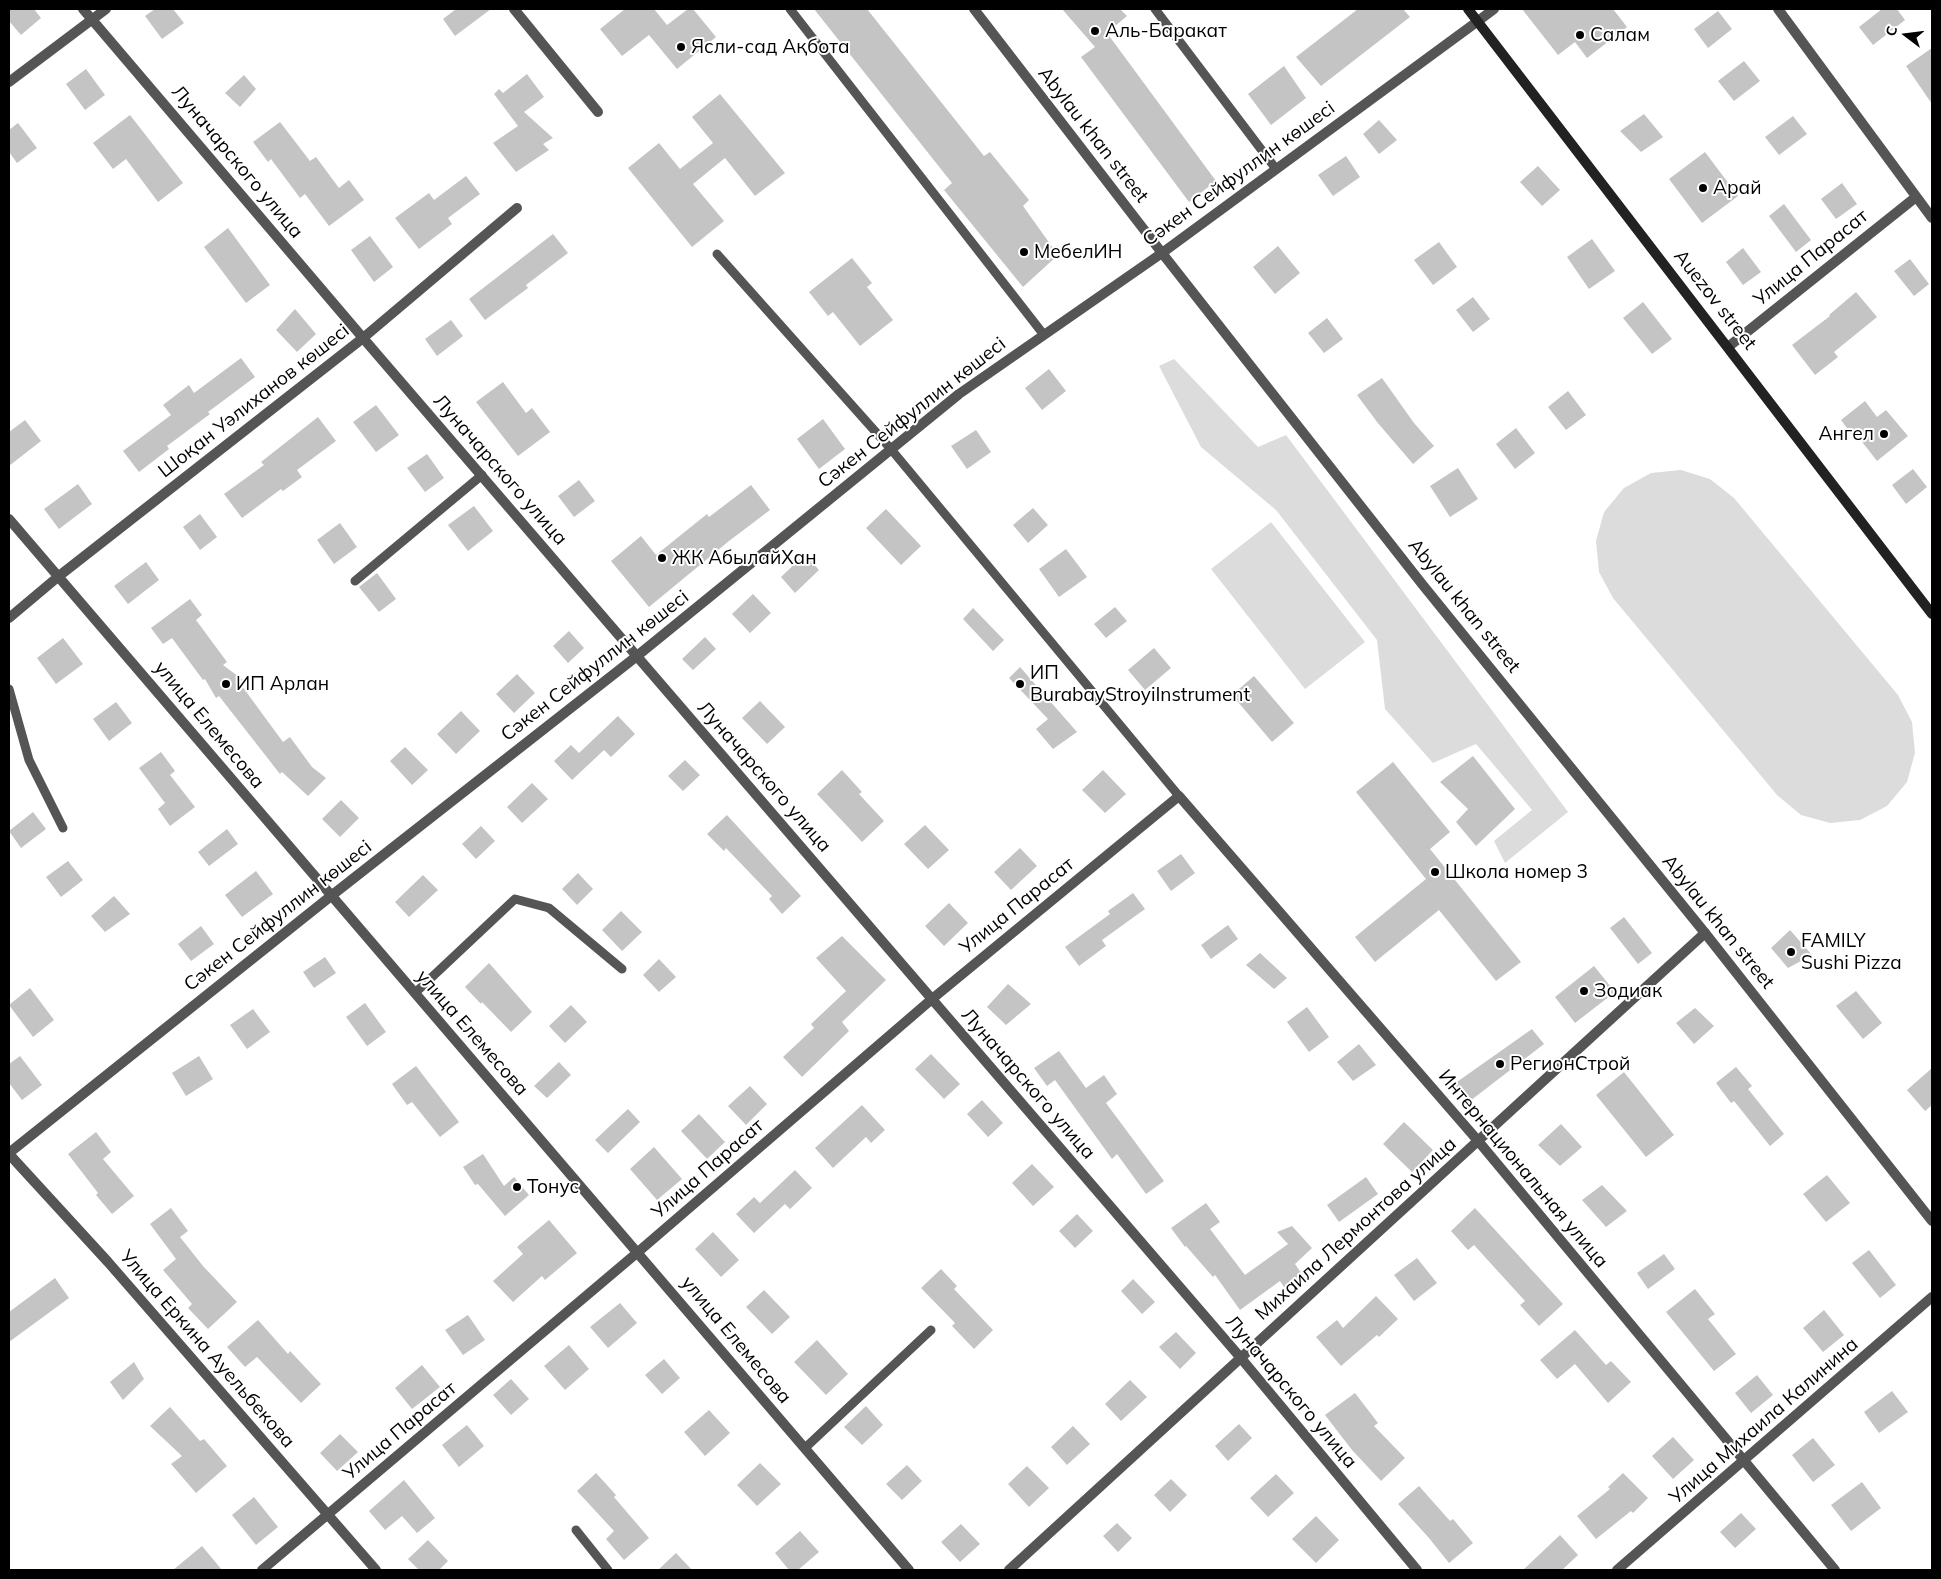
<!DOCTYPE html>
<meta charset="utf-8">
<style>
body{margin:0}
#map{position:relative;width:1941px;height:1579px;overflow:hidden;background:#fff;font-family:Mulish,sans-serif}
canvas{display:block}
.frame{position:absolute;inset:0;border:10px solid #000;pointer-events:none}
.north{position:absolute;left:1881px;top:10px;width:50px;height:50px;-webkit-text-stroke:4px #fff;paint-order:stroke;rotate:285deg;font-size:14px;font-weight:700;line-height:20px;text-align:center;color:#000}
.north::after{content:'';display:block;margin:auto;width:18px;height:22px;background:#000;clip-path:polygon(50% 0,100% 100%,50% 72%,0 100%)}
</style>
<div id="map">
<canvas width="1941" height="1579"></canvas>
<div class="frame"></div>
<div class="north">С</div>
</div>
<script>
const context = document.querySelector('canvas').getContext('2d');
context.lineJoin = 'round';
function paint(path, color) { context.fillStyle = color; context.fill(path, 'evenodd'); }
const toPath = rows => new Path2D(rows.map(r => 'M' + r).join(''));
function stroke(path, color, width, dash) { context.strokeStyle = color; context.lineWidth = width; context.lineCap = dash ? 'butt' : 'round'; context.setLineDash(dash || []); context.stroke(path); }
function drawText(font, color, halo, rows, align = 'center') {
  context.font = font + ' Mulish,sans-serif'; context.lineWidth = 4; context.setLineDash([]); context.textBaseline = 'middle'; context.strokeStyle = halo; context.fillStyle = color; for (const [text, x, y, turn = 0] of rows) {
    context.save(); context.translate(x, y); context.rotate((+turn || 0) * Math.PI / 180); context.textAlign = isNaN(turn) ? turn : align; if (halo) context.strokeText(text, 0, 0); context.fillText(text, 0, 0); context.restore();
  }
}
paint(toPath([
 [1174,359,1258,447,1286,435,1568,812,1505,863,1494,841,1532,810,1476,744,1433,763,1385,709,1377,640,1276,510,1201,447,1159,366],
 [1681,470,1710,479,1734,498,1898,695,1912,722,1915,753,1907,782,1887,806,1860,820,1830,823,1801,815,1777,795,1613,598,1599,572,1596,541,1604,512,1624,488,1651,473],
 [1271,522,1365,642,1305,689,1211,569]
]), '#dcdcdc');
paint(toPath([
 [9,9,34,9,41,18,21,35,9,21],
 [155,9,173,9,184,23,162,39,145,16],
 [456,9,491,9,455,36,443,19],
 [625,9,654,9,667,25,688,9,693,9,716,37,677,69,649,35,622,56,600,29],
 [814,9,867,9,984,156,990,152,1029,200,1023,206,1058,255,1023,287,944,190,952,183],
 [1062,9,1120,9,1127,16,1107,33,1216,181,1189,202,1081,57,1095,47],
 [1358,9,1403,9,1410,17,1321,86,1296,57],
 [1522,9,1613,9,1627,27,1587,58,1575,42,1558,55],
 [1882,9,1897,9,1905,20,1873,45,1859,27],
 [1718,11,1732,29,1708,48,1694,29],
 [1932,48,1932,104,1906,66],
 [1744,61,1760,81,1734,101,1718,81],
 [1284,66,1306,98,1271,125,1248,94],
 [86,69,105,95,85,110,66,84],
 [527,74,544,97,524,112,553,138,543,144,549,150,516,172,493,143,518,126,494,94,499,89,503,93],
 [244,75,256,89,240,107,225,93],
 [720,94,785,173,755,196,725,158,693,184,724,221,692,247,628,168,659,143,680,169,713,143,692,117],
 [1644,114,1663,137,1641,152,1620,131],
 [130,115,183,183,158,202,126,159,113,169,93,143],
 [1793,116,1807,134,1779,155,1765,137],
 [1379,120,1397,140,1379,154,1363,134],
 [280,122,310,161,316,157,339,188,349,180,364,200,329,226,305,194,300,198,271,159,268,162,253,142],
 [18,123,37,148,17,163,9,152,9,130],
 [1705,152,1738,196,1702,223,1669,179],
 [1346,156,1360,177,1333,196,1318,175],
 [1538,166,1560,190,1542,206,1520,182],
 [466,176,480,194,448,218,452,224,419,249,395,218,429,193,434,200],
 [1842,183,1857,204,1836,219,1821,199],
 [1784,204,1811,240,1796,252,1769,216],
 [228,228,270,285,246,303,204,247],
 [553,234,568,253,526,285,528,288,485,320,469,299],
 [370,236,393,267,374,282,351,250],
 [1592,239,1615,271,1589,289,1567,257],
 [1439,242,1457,267,1433,285,1414,260],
 [1278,246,1300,273,1275,294,1253,267],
 [1743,248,1761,272,1743,285,1726,262],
 [852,258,872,283,867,287,893,320,860,346,833,312,828,316,809,292],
 [1910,259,1929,284,1914,296,1894,271],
 [1856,292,1877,317,1834,352,1838,357,1815,375,1792,345,1830,316,1829,315],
 [1473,297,1490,319,1473,332,1456,310],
 [1643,302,1672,339,1652,354,1623,318],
 [295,309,316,334,297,352,276,330],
 [1327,318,1343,339,1324,353,1308,333],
 [451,320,463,336,437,356,425,339],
 [241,358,255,377,208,412,210,414,167,446,169,449,139,472,123,451,171,415,163,405,189,385,194,393],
 [1049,369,1066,391,1042,410,1025,388],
 [1382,378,1414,423,1434,446,1413,464,1377,422,1357,395],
 [503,382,526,413,532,408,550,432,518,456,476,402],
 [1568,391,1586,415,1566,430,1548,407],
 [1865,401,1877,417,1886,410,1908,436,1877,461,1856,434,1853,436,1841,420],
 [376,405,399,435,376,452,353,422],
 [318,417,336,441,297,470,302,477,283,491,281,489,242,518,224,494,264,465,261,462],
 [823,419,845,449,819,469,797,439],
 [25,420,41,441,9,466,9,432],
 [1516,428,1535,453,1515,469,1496,444],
 [976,430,991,452,967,469,951,446],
 [427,454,444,478,425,492,407,468],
 [1458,468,1478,499,1450,517,1430,486],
 [1913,469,1927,487,1906,504,1892,485],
 [579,480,595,501,574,517,558,496],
 [78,484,92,504,59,529,44,509],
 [751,485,770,510,729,541,649,607,611,561,641,536,656,555,707,514,709,517],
 [474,506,493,531,468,551,448,525],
 [1033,508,1048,525,1028,543,1013,525],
 [886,509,921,546,901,565,866,528],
 [200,514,217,537,200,550,183,527],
 [340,523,357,547,334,564,317,540],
 [1066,549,1087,577,1059,597,1039,569],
 [805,554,819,570,795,593,781,577],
 [146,562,159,580,128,604,114,586],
 [377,573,396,599,379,612,359,587],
 [753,594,771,613,750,633,732,614],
 [190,599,202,615,196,620,227,662,223,665,243,680,239,682,283,742,290,737,312,767,326,778,308,796,282,772,280,774,219,696,216,698,205,679,203,680,172,638,163,644,151,628],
 [1115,607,1127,621,1106,638,1094,624],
 [973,608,1004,640,993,651,963,619],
 [569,631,584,648,568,663,553,646],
 [705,637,716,649,693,670,682,659],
 [63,638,83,664,56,684,37,658],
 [1154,648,1171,668,1145,690,1128,670],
 [1020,667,1077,732,1053,749,1036,729,1048,719,1009,678],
 [517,674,535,693,514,713,496,694],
 [1254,676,1294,723,1272,742,1232,695],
 [760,701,785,727,767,744,742,718],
 [116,702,132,723,109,741,93,719],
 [461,711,480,731,456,754,437,734],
 [618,716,635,734,611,757,604,750,572,780,554,761,571,745,579,753],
 [405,747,428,770,412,785,390,761],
 [161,752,175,771,170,775,195,807,170,826,158,809,165,803,139,768],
 [1473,756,1515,809,1476,846,1456,822,1468,809,1440,782],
 [685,760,700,775,683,791,668,776],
 [1393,762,1450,832,1430,849,1521,962,1496,981,1439,910,1375,962,1355,937,1426,879,1356,792],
 [842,770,862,792,859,794,884,821,862,842,817,794],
 [1103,770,1126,794,1105,813,1082,790],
 [532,783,548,799,522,823,507,807],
 [341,800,359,818,340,837,322,819],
 [33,812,46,829,21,848,9,831],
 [727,815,801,896,782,914,769,899,772,896,726,848,724,851,707,834],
 [925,825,949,850,928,869,904,844],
 [481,826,495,841,476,859,462,844],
 [227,829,238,844,209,866,198,852],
 [1020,848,1037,866,1011,890,994,872],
 [1181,854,1195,873,1171,891,1157,871],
 [68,861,83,880,61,897,46,877],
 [256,871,273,894,242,917,225,895],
 [578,873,593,889,577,905,562,889],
 [423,875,438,890,409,917,395,902],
 [1133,893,1145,909,1102,940,1106,946,1079,966,1065,947,1110,914,1108,911],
 [114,896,130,914,105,932,91,916],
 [949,903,968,923,944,946,925,926],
 [621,911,642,932,622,951,602,930],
 [1624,917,1652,953,1638,964,1610,928],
 [1228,925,1238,939,1211,959,1201,945],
 [201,926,214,944,191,961,178,944],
 [1790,930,1812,955,1788,968,1771,948],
 [842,936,886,980,842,1022,849,1031,802,1077,783,1057,814,1028,811,1024,846,991,816,958],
 [1260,953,1287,978,1274,989,1246,965],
 [325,957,336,973,314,988,303,972],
 [659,959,676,977,659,992,643,975],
 [489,963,532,1012,511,1032,482,1002,481,1004,465,987],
 [1594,966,1615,992,1575,1023,1555,997],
 [1008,984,1031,1004,1006,1025,987,1007],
 [30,988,54,1020,33,1037,9,1005],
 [1856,991,1882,1023,1863,1039,1836,1006],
 [365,1003,386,1032,367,1046,346,1017],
 [571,1005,587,1022,565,1043,549,1026],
 [1307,1007,1329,1037,1309,1052,1287,1022],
 [1695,1008,1714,1026,1694,1044,1676,1023],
 [253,1009,270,1032,247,1049,230,1025],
 [1532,1029,1544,1044,1470,1101,1454,1084],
 [1359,1044,1376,1065,1353,1081,1337,1062],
 [1059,1051,1086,1088,1104,1075,1117,1094,1106,1103,1164,1181,1146,1194,1117,1154,1112,1159,1055,1080,1047,1086,1034,1068],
 [931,1054,960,1084,944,1099,915,1069],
 [20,1056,42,1085,22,1100,9,1083,9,1064],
 [199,1056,213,1079,186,1096,172,1073],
 [559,1062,571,1075,547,1098,534,1086],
 [416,1066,459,1122,440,1137,412,1102,407,1105,392,1084],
 [1736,1067,1752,1086,1748,1089,1784,1134,1770,1146,1734,1101,1731,1103,1716,1083],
 [1932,1068,1932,1105,1925,1111,1907,1090],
 [1624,1072,1674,1135,1646,1157,1596,1095],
 [750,1086,767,1104,746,1125,728,1106],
 [982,1100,1003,1123,988,1137,967,1114],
 [862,1105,885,1130,871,1143,866,1137,833,1168,815,1148],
 [628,1109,640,1122,608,1153,595,1140],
 [699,1114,725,1142,707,1159,681,1131],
 [1404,1122,1433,1150,1412,1172,1383,1144],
 [1561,1124,1582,1147,1560,1166,1538,1145],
 [96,1132,111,1152,103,1159,134,1196,112,1214,96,1195,98,1193,68,1154],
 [654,1147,682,1179,657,1200,630,1169],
 [483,1154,504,1186,514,1177,529,1195,505,1216,478,1184,475,1185,463,1167],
 [1032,1164,1054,1187,1033,1206,1012,1183],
 [795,1170,812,1188,790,1209,785,1204,754,1233,736,1214,754,1197,760,1203],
 [1827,1175,1850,1203,1826,1222,1803,1194],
 [1366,1177,1378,1194,1339,1222,1327,1205],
 [1602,1185,1627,1211,1606,1227,1582,1200],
 [1206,1203,1220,1222,1210,1229,1245,1275,1288,1244,1277,1232,1292,1226,1312,1248,1295,1264,1304,1277,1286,1290,1280,1281,1240,1310,1215,1275,1213,1277,1186,1246,1185,1247,1171,1228],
 [171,1208,188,1231,180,1237,203,1266,237,1302,208,1329,188,1308,192,1304,163,1270,176,1259,150,1224],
 [1475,1208,1563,1304,1539,1326,1520,1305,1525,1301,1474,1245,1468,1250,1451,1231],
 [1077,1214,1093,1231,1075,1248,1059,1231],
 [549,1220,577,1253,545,1280,542,1276,513,1302,493,1281,523,1254,517,1247],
 [713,1232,739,1260,721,1277,695,1249],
 [1869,1250,1896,1285,1880,1298,1852,1263],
 [1664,1254,1675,1269,1648,1289,1637,1273],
 [1417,1258,1437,1283,1414,1301,1394,1275],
 [941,1269,957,1286,954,1289,993,1330,974,1349,952,1326,955,1323,921,1288],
 [55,1278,69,1298,9,1342,9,1312],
 [1133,1279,1155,1302,1142,1314,1121,1291],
 [1695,1289,1715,1314,1708,1319,1736,1354,1714,1371,1666,1312],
 [764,1290,790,1317,772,1334,746,1307],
 [1376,1296,1398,1319,1379,1337,1377,1335,1341,1366,1316,1337,1337,1320,1343,1328],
 [620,1303,637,1323,608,1348,590,1327],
 [1824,1310,1844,1335,1823,1352,1803,1328],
 [468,1315,485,1340,463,1355,445,1330],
 [258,1320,288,1354,290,1351,321,1384,301,1403,257,1357,245,1367,227,1347],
 [1575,1330,1606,1365,1611,1361,1631,1382,1608,1403,1575,1364,1557,1379,1540,1360],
 [1176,1332,1196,1353,1180,1369,1159,1347],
 [817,1340,848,1374,826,1395,794,1362],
 [569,1345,589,1369,565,1390,544,1366],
 [664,1359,680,1378,662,1394,645,1375],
 [134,1362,144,1379,123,1400,110,1382],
 [422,1365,440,1387,412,1409,395,1388],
 [1757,1375,1773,1395,1751,1413,1735,1393],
 [511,1379,529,1399,511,1415,493,1395],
 [1130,1380,1147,1397,1121,1421,1105,1404],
 [1892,1391,1908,1412,1879,1433,1864,1412],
 [1355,1393,1378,1423,1374,1426,1405,1458,1381,1481,1352,1450,1325,1415],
 [866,1406,883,1425,862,1445,844,1427],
 [170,1407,200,1441,204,1439,227,1466,196,1493,171,1464,182,1456,150,1426],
 [709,1410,730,1433,705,1456,684,1432],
 [1239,1424,1252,1438,1228,1461,1215,1446],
 [467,1425,484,1446,459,1467,442,1445],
 [1073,1426,1090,1444,1067,1465,1051,1447],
 [340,1434,358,1452,337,1471,320,1453],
 [1673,1437,1694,1460,1673,1479,1652,1456],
 [1813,1438,1835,1465,1813,1482,1792,1455],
 [760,1463,781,1484,757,1506,737,1485],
 [907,1465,922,1481,902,1500,886,1484],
 [1027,1466,1049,1488,1029,1507,1008,1484],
 [596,1473,616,1495,614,1497,649,1538,624,1560,606,1539,614,1531,577,1491],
 [1623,1473,1648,1498,1633,1513,1631,1511,1596,1539,1577,1516,1610,1489,1608,1487],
 [1276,1474,1294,1493,1268,1517,1250,1498],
 [1171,1479,1187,1495,1170,1512,1154,1495],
 [404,1480,435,1518,417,1533,402,1516,385,1530,369,1511],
 [1862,1482,1881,1508,1851,1531,1831,1505],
 [1419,1486,1450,1521,1453,1519,1473,1543,1449,1563,1429,1538,1398,1504],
 [254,1497,278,1527,256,1545,232,1515],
 [1741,1513,1756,1529,1735,1548,1720,1532],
 [1316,1516,1339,1540,1316,1563,1292,1539],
 [1117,1523,1132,1538,1118,1552,1103,1536],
 [961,1524,980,1544,960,1562,941,1542],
 [800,1531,819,1552,798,1570,789,1570,775,1553],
 [1560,1535,1578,1555,1562,1570,1523,1570],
 [428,1540,448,1561,439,1570,419,1570,408,1559],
 [202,1546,222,1570,173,1570],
 [676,1553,692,1570,658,1570]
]), '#c4c4c4');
stroke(toPath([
 [790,9,1044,335],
 [1155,9,1276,169],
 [717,254,890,448,1179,796],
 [355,581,482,475],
 [9,689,29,760,63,828],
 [415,993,515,899,549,908,622,969],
 [805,1448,931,1330],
 [576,1530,608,1570]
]), '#555', 9);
stroke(toPath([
 [83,9,363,338,1240,1357,1417,1570],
 [514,9,598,112],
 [1778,9,1932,218],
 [1478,21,1494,9],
 [9,82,106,9],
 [1728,347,1916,197],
 [9,519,909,1570],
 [9,618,59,576,363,338,517,208],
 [9,1154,108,1262,376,1570],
 [262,1570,638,1252,932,999,1179,796,1479,1142,1835,1570],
 [1009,1570,1705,933],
 [1617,1570,1932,1297]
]), '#555', 10);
stroke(toPath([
 [974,9,1162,253,1422,584,1705,933,1932,1221],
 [9,1153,331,896,637,656,959,394,1162,253,1478,21]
]), '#555', 10);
stroke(toPath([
 [1468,9,1932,614]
]), '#222', 10);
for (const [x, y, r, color] of [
 [1095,31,5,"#000"],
 [1580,35,5,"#000"],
 [681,47,5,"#000"],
 [1703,188,5,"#000"],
 [1024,252,5,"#000"],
 [1884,434,5,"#000"],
 [662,558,5,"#000"],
 [226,684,5,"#000"],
 [1020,684,5,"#000"],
 [1435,872,5,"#000"],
 [1791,952,5,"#000"],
 [1584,991,5,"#000"],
 [1500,1064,5,"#000"],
 [517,1187,5,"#000"]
]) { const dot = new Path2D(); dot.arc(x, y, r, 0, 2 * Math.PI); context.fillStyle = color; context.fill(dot); stroke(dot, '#fff', 2); }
drawText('19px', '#000', '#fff', [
 ["Аль-Баракат",1105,31],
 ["Салам",1590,35],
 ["Ясли-сад Ақбота",691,47],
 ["Арай",1713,188],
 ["МебелИН",1034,252],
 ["Ангел",1874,434,"right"],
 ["ЖК АбылайХан",672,558],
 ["ИП",1030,673],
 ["BurabayStroyiInstrument",1030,695],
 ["ИП Арлан",236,684],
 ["Школа номер 3",1445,872],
 ["FAMILY",1801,941],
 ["Sushi Pizza",1801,963],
 ["Зодиак",1594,991],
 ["РегионСтрой",1510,1064],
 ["Тонус",527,1187]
], 'left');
drawText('19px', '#000', '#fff', [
 ["Abylau khan street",1093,135,52],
 ["Луначарского улица",237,162,50],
 ["Сәкен Сейфуллин көшесі",1239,174,-36],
 ["Улица Парасат",1811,258,-39],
 ["Auezov street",1715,300,52],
 ["Шоқан Уәлиханов көшесі",254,401,-38],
 ["Сәкен Сейфуллин көшесі",912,413,-38],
 ["Луначарского улица",500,470,49],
 ["Abylau khan street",1464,606,51],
 ["Сәкен Сейфуллин көшесі",595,666,-38],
 ["улица Елемесова",209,725,50],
 ["Луначарского улица",764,777,49],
 ["Улица Парасат",1017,906,-39],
 ["Сәкен Сейфуллин көшесі",278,916,-38],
 ["Abylau khan street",1718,922,51],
 ["улица Елемесова",472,1033,49],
 ["Луначарского улица",1028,1084,49],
 ["Улица Парасат",708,1169,-41],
 ["Интернациональная улица",1523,1169,50],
 ["Михаила Лермонтова улица",1356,1229,-42],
 ["улица Елемесова",736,1340,50],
 ["Улица Еркина Ауельбекова",207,1349,49],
 ["Луначарского улица",1291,1392,50],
 ["Улица Михаила Калинина",1764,1421,-41],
 ["Улица Парасат",400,1431,-40]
]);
</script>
